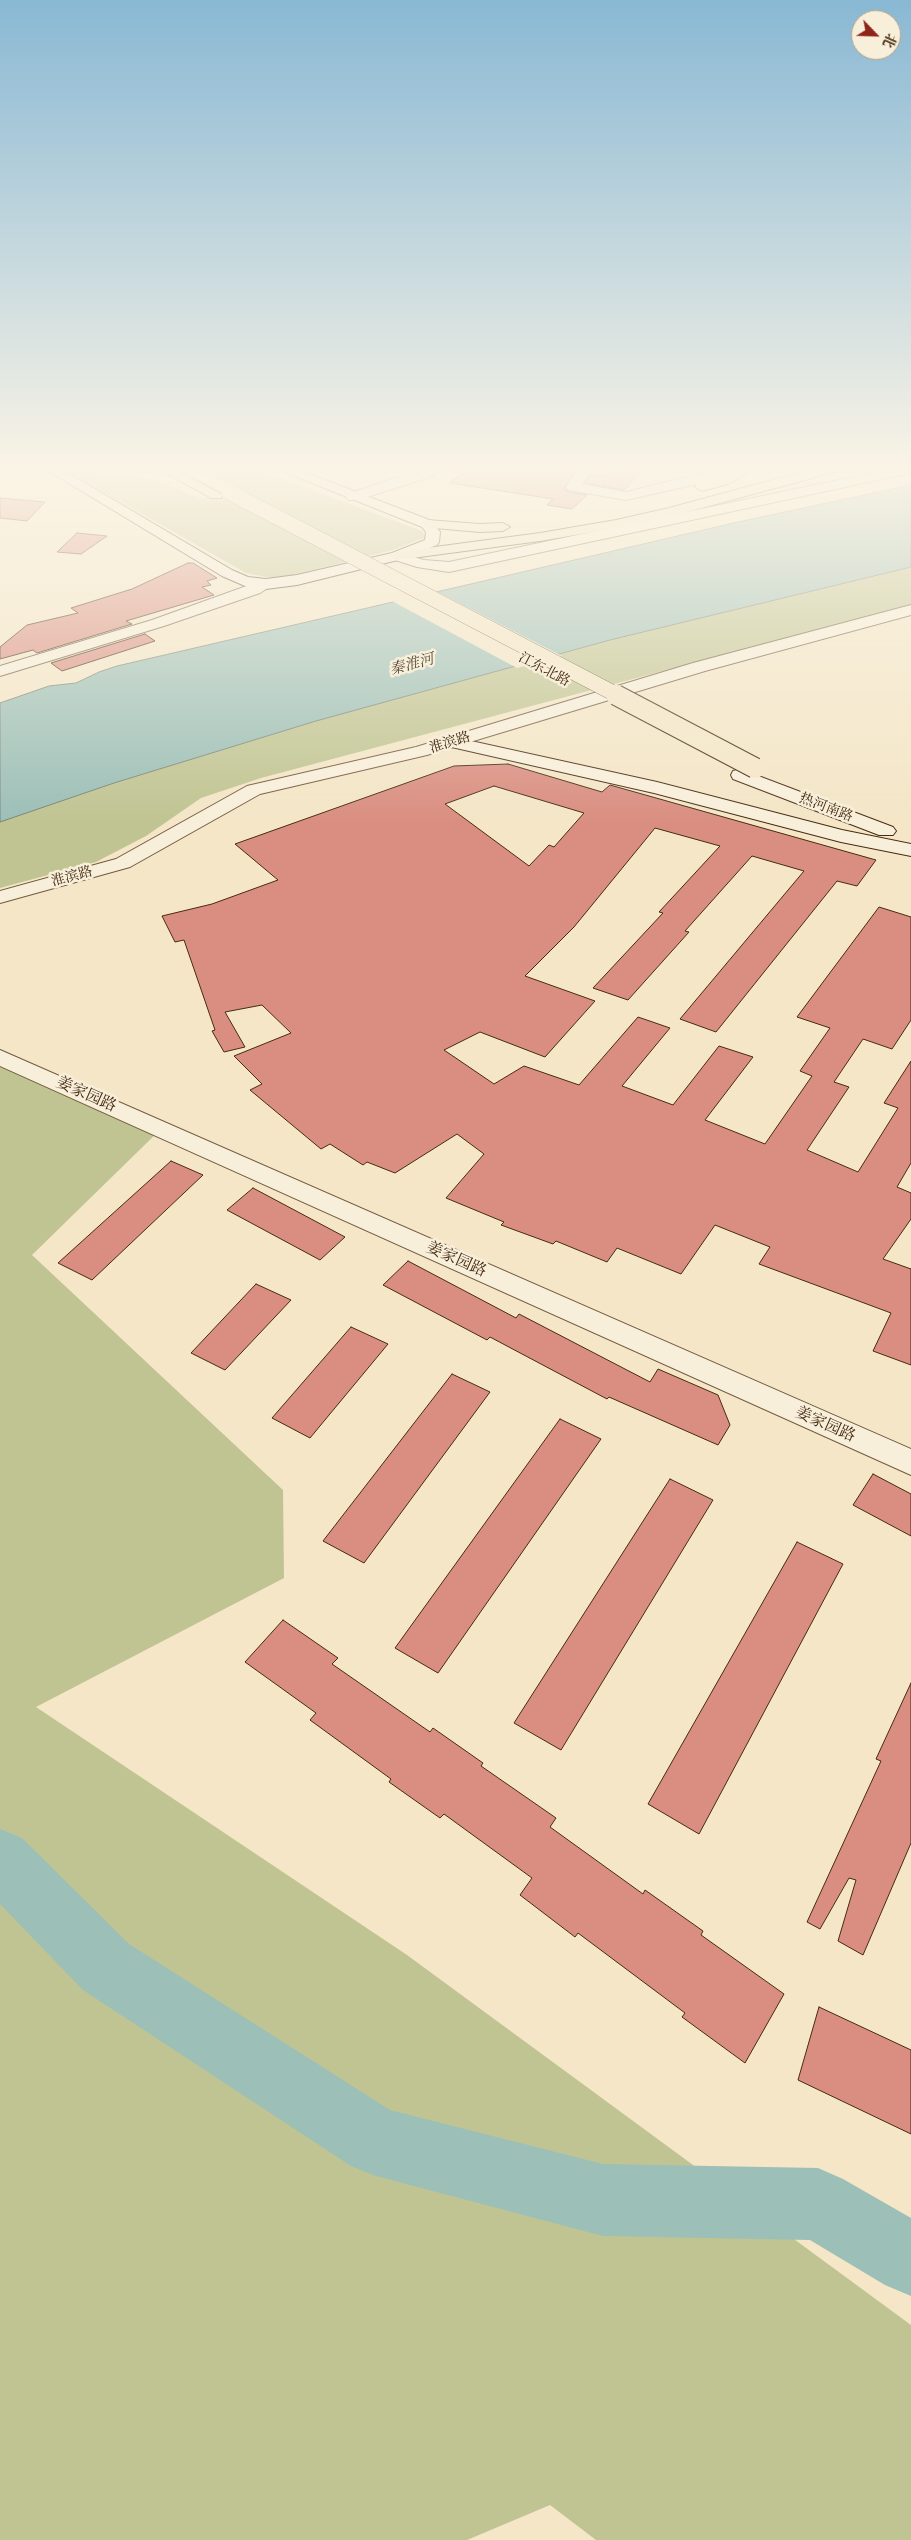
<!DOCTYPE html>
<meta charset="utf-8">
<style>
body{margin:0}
#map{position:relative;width:911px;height:2540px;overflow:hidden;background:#f4e6c7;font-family:"IM FELL French Canon","Noto Serif SC",serif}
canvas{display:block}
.north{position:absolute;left:851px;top:10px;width:50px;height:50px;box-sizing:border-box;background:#f8efdb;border:1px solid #b1a18a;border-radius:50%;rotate:114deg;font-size:14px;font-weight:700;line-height:20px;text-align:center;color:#462b11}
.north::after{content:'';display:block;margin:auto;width:18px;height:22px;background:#8f2418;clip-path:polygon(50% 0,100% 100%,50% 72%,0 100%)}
</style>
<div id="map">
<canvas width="911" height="2540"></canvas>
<div class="north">北</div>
</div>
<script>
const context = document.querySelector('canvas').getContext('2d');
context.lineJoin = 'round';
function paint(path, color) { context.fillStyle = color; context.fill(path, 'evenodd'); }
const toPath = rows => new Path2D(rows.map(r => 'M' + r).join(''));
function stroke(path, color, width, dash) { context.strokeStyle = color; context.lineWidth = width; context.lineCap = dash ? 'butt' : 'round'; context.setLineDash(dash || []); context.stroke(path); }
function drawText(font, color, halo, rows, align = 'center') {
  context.font = font + ' "IM FELL French Canon","Noto Serif SC",serif'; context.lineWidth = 5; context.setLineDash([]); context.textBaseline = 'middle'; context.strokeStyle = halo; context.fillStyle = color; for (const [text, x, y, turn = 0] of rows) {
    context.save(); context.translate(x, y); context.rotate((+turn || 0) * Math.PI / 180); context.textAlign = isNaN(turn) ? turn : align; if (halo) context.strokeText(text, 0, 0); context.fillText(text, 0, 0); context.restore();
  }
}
paint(toPath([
 [186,467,251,467,422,531,426,537,393,550,277,579,261,576,246,573,63,469,131,475,158,481,202,499,238,489],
 [911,567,911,605,261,778,201,798,146,836,96,862,0,888,0,821,114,783,316,721,610,640],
 [0,1057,161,1129,32,1255,283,1490,284,1578,36,1707,407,1955,911,2325,911,2540,596,2540,550,2505,467,2540,0,2540]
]), '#c0c492');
const water = toPath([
 [911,485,911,567,610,640,316,721,114,783,0,822,0,703,49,686,76,683,99,672,117,666,738,522,911,485]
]);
paint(water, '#9cbfb7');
stroke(water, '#7a8475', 1);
paint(toPath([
 [434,590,562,656,517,668,390,600]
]), '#f4e6c7');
paint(toPath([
 [0,1829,22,1838,129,1944,390,2110,603,2164,818,2168,843,2179,911,2218,911,2296,885,2285,810,2240,603,2236,376,2176,351,2166,83,1990,0,1904,0,1829]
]), '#9cbfb7');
const building = toPath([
 [470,467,549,467,575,471,564,488,568,492,587,495,572,509,547,505,553,499,450,483,470,467],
 [613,468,641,472,624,490,585,483,591,474,605,476,613,468],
 [0,498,45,502,27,521,0,518,0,498],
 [77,533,107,536,81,554,57,552,77,533],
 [188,563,193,563,217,578,207,581,211,585,202,587,214,595,126,621,132,624,37,653,33,650,0,659,0,647,27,625,78,613,71,608,132,589,188,563],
 [145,634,155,641,62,671,51,663,145,634],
 [508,764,602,792,610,785,876,860,857,886,837,881,716,1032,680,1019,804,871,752,856,685,931,689,932,628,1000,593,988,663,913,659,912,720,846,655,828,574,927,525,976,595,1001,545,1057,480,1032,444,1050,494,1084,524,1066,579,1085,638,1017,670,1028,622,1086,673,1105,719,1046,753,1057,705,1120,765,1144,812,1076,800,1071,830,1028,797,1017,879,907,911,917,911,1020,892,1049,863,1039,834,1082,849,1087,807,1150,858,1172,898,1108,884,1103,911,1061,911,1163,897,1187,911,1193,911,1219,883,1259,911,1269,911,1365,873,1351,891,1313,759,1264,770,1247,715,1225,681,1274,617,1248,607,1262,556,1241,553,1244,501,1225,504,1222,446,1198,484,1154,457,1134,395,1173,367,1162,363,1165,330,1144,321,1149,250,1090,262,1084,234,1056,291,1033,262,1005,225,1012,245,1047,224,1052,212,1031,215,1030,184,940,175,942,162,916,212,904,278,880,235,844,454,766,508,764],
 [494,786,584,813,554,847,549,845,529,866,445,804,494,786],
 [171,1161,203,1175,92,1280,58,1263,171,1161],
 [253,1188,345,1237,320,1260,227,1210,253,1188],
 [408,1261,516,1318,519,1314,650,1382,658,1369,718,1395,730,1425,718,1445,609,1397,607,1399,490,1337,487,1340,383,1285,408,1261],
 [256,1284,291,1300,225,1370,191,1353,256,1284],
 [351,1327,388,1344,310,1438,272,1418,351,1327],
 [452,1374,490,1392,364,1563,323,1541,452,1374],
 [560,1419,601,1439,438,1673,395,1648,560,1419],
 [873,1474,911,1494,911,1536,853,1505,873,1474],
 [670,1479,713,1500,561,1750,514,1723,670,1479],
 [797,1542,843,1564,699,1834,648,1804,797,1542],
 [283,1620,338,1658,332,1664,430,1732,433,1728,483,1763,481,1766,556,1818,550,1827,643,1894,645,1890,703,1931,701,1935,784,1994,745,2063,682,2017,685,2013,578,1933,575,1937,520,1895,532,1878,444,1814,440,1818,389,1782,391,1779,310,1720,316,1713,245,1662,283,1620],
 [911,1683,911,1843,863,1955,838,1941,856,1880,849,1878,820,1929,807,1922,881,1761,876,1759,911,1683],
 [819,2007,911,2050,911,2134,798,2080,819,2007]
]);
paint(building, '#d98e81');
stroke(building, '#462b11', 1);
const minor = toPath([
 [427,467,441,467,433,476,358,500,348,500,346,497,348,494,427,467],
 [576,467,593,468,582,484,626,492,727,467,743,467,733,476,626,500,568,490,566,487,578,470,576,467],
 [900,467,911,467,911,473,449,572,417,567,392,559,390,556,397,552,424,560,449,562,900,467]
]);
const tertiary = toPath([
 [266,579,274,584,260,593,164,626,0,676,0,666,152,620,266,579],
 [911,605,911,615,705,671,427,755,260,794,130,867,0,903,0,891,116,859,247,786,416,747,693,663,911,605],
 [0,1050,911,1449,911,1475,0,1066,0,1050]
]);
const secondary = toPath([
 [42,467,58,467,232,570,248,577,266,579,297,575,392,553,425,540,426,532,422,527,272,467,291,467,432,521,440,532,439,542,437,545,402,559,297,585,266,589,245,586,222,576,42,467],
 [453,737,657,782,842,830,911,844,911,856,841,842,654,793,447,746,444,742,447,738,453,737],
 [740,769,893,827,896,831,893,835,879,835,733,779,731,775,733,771,740,769]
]);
const primary = toPath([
 [155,467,172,467,223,495,221,498,211,498,155,467]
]);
const trunk = toPath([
 [741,467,758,467,728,484,702,491,695,487,697,484,718,478,741,467],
 [820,467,843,467,842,470,676,515,616,528,540,541,397,560,390,556,397,552,540,533,616,520,669,508,820,467],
 [427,520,480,524,503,523,510,527,503,531,480,532,422,527,420,524,422,521,427,520]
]);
stroke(minor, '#725a3e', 2);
stroke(tertiary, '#725a3e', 2);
stroke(secondary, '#462b11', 2);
stroke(primary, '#462b11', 2);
stroke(trunk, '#462b11', 2);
paint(minor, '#f8efdb');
paint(tertiary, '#f8efdb');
paint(secondary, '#f8efdb');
paint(primary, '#f4e6c7');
paint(trunk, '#f4e6c7');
const primaryBridgeFar1 = toPath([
 [229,492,619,696]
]);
const primaryBridge = toPath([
 [616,695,755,768]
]);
stroke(primaryBridgeFar1, '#462b11', 16, []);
stroke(primaryBridge, '#462b11', 22, []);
stroke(primaryBridgeFar1, '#f4e6c7', 15);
stroke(primaryBridge, '#f4e6c7', 20);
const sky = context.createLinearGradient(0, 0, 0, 823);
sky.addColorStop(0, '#89b8d4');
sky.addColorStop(0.57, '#faf4e6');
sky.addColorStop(1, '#faf4e600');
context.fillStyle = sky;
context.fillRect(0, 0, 911, 823);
drawText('14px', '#462b11', '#f8efdb', [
 ["江东北路",544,670,28],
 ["淮滨路",450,743,-17],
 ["热河南路",826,808,21],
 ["淮滨路",72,877,-15]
]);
drawText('italic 15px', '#5c503a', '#f8efdb', [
 ["秦淮河",412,665,-15]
]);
drawText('16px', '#462b11', '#f8efdb', [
 ["姜家园路",86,1095,24],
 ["姜家园路",456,1260,24],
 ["姜家园路",825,1425,24]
]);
</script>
